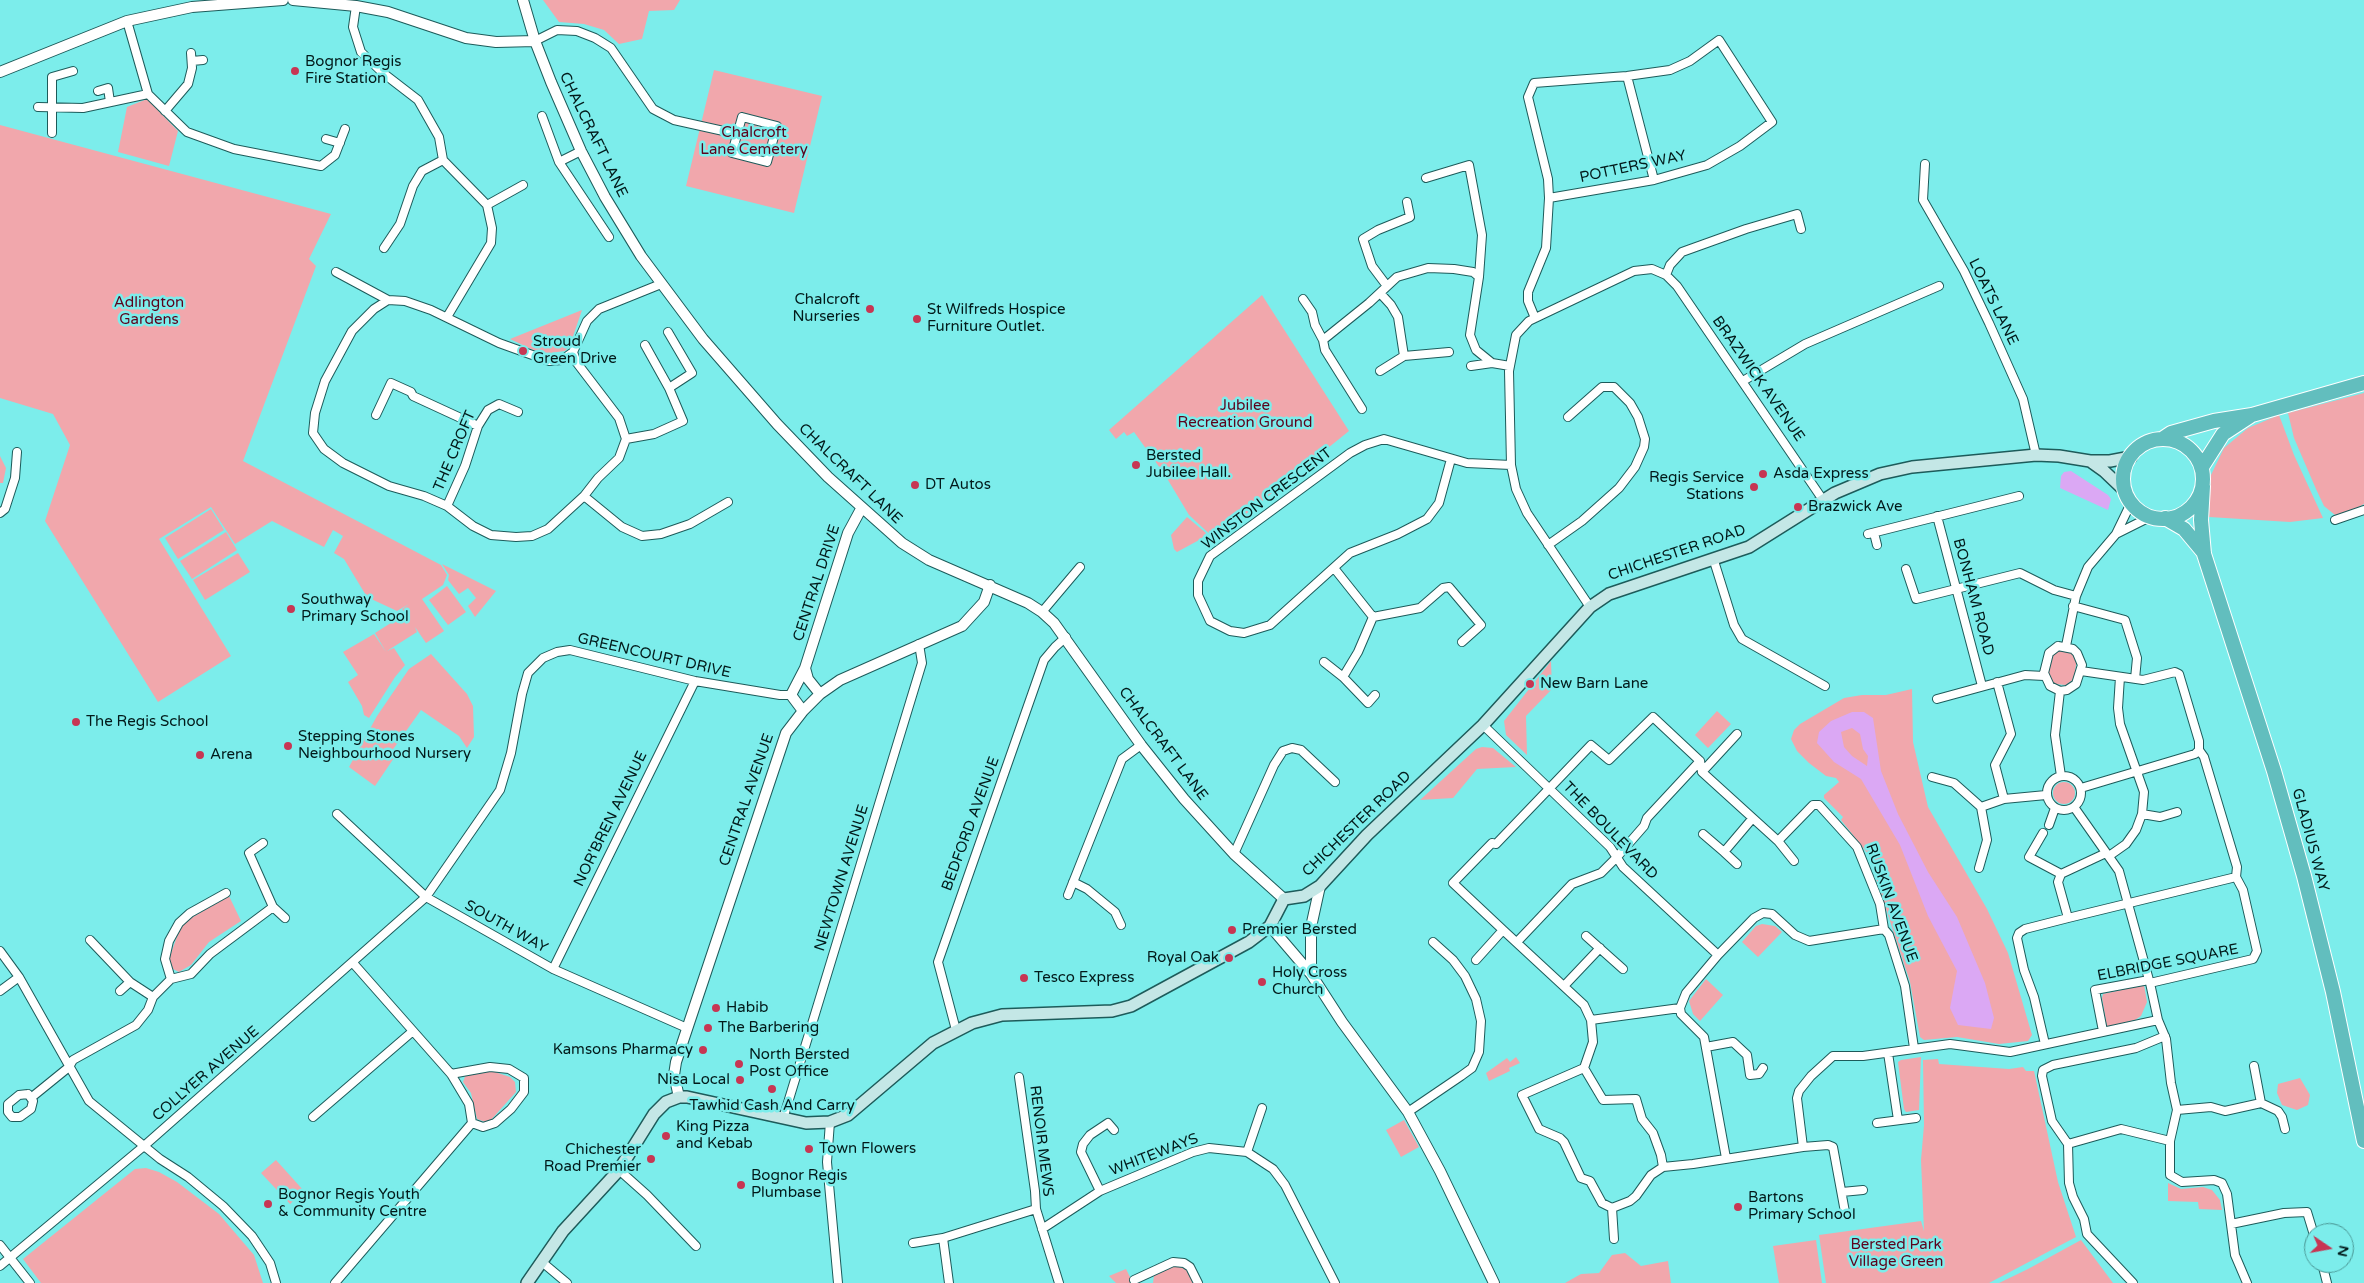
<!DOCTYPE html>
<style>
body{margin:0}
#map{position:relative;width:2364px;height:1283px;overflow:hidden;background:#7cedeb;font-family:"Varela Round",sans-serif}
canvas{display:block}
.north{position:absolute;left:2304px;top:1223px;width:50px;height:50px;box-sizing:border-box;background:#7cedeb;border:1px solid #4b9997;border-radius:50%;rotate:102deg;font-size:14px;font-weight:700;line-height:20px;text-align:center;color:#021a1a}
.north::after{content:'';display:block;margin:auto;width:18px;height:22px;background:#c73653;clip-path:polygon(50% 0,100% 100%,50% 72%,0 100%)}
</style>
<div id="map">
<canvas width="2364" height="1283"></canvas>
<div class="north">N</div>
</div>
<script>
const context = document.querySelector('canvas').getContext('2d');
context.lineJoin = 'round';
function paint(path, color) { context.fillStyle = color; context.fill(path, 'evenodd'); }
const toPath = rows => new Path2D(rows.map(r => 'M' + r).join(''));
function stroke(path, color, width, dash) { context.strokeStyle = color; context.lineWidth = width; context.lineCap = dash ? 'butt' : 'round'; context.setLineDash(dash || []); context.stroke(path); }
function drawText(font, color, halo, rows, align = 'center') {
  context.font = font + ' "Varela Round",sans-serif'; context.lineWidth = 5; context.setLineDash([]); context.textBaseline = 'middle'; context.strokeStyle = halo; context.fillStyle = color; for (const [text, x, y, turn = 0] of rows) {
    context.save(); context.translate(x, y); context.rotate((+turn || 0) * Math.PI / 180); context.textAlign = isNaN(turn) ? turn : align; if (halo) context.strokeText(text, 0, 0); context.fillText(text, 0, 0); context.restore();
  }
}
paint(toPath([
 [543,0,680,0,674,10,649,11,642,39,619,44,604,30,584,24,559,22],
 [714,70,822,96,794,213,686,186],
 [147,99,178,131,169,166,118,152,127,107],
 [0,125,331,214,309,259,316,266,243,461,441,565,447,575,443,585,422,599,444,631,426,643,415,627,417,632,387,651,394,648,405,665,395,677,369,718,364,715,362,706,348,682,358,675,343,652,374,634,386,652,375,633,405,614,402,609,409,604,397,611,367,597,344,559,334,553,343,536,333,530,324,547,272,521,235,544,211,507,159,539,231,656,158,702,45,521,70,445,53,414,0,398],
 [1262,295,1349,431,1215,539,1189,515,1165,475,1134,432,1127,436,1124,432,1116,439,1109,430],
 [582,310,570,345,565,351,542,354,510,339],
 [2364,393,2364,504,2352,511,2335,515,2324,506,2316,489,2294,438,2288,413],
 [2279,415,2294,455,2323,518,2290,522,2209,517,2211,475,2224,448,2248,428],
 [0,456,6,468,3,483,0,483],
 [211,509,224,530,178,559,165,538],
 [1187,517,1206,533,1201,539,1177,552,1174,549,1171,535],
 [226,532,237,550,192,579,180,561],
 [238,553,250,572,205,600,193,580],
 [442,564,496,591,475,617,468,606,476,598,468,588,459,594,448,580,449,575],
 [447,586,466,612,448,625,429,600],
 [2062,650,2070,651,2077,658,2074,679,2066,685,2054,684,2048,674,2051,659,2054,653],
 [431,654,467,694,473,706,474,737,467,748,459,736,421,710,394,748,398,752,375,786,349,767,377,716,409,669],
 [1551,661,1552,689,1526,716,1527,755,1506,735,1504,721],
 [1912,689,1913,742,1928,807,1987,909,2008,953,2032,1035,2028,1041,1999,1044,1957,1037,1924,1040,1920,1037,1910,982,1868,854,1841,820,1843,817,1824,798,1824,795,1839,782,1836,778,1826,776,1809,763,1797,751,1791,739,1794,730,1800,724,1844,698,1862,695,1886,695],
 [1717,711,1731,724,1708,748,1695,735],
 [1482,747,1493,748,1516,767,1477,769,1453,798,1420,800,1476,749],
 '2053 793a11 11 0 1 1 22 0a11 11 0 1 1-22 0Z',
 [229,896,241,921,209,942,191,965,179,972,173,969,169,959,180,928,189,919],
 [1762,924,1775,926,1782,932,1758,957,1742,942,1756,926],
 [1706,979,1723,995,1700,1021,1693,1014,1689,1001],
 [2144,985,2147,1002,2141,1016,2135,1020,2107,1027,2102,998,2103,994],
 [1516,1057,1520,1063,1509,1068,1510,1071,1489,1081,1486,1073,1507,1058,1510,1062],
 [1921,1057,1919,1110,1906,1112,1904,1109,1898,1062,1901,1060],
 [1938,1059,1939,1064,2009,1069,2023,1067,2026,1071,2034,1071,2058,1182,2076,1237,1989,1283,1826,1283,1819,1235,1921,1221,1924,1231,1921,1160,1924,1125,1923,1060],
 [489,1070,510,1077,515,1082,516,1092,490,1121,485,1122,477,1119,471,1093,463,1082,466,1074],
 [2300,1078,2310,1095,2308,1105,2297,1110,2282,1105,2277,1093,2278,1084],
 [1404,1120,1419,1147,1401,1157,1386,1130],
 [276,1160,304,1191,290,1204,261,1173],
 [146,1168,159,1172,177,1182,219,1214,254,1255,263,1283,41,1283,23,1259,135,1169],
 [2168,1183,2181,1189,2203,1187,2212,1190,2220,1200,2222,1210,2199,1209,2198,1202,2168,1201],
 [1816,1240,1822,1283,1779,1283,1773,1246],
 [2081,1240,2113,1283,1999,1283,2028,1269],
 [1625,1253,1641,1266,1668,1261,1671,1283,1565,1283,1581,1274,1599,1273,1612,1255],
 [1175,1266,1187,1269,1195,1283,1153,1283,1154,1275],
 [1126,1269,1133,1283,1116,1283,1109,1276]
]), '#f1a7ac');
paint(toPath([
 [2071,471,2108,495,2111,499,2108,510,2060,488,2061,476,2064,472],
 [1852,712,1864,712,1873,718,1881,771,1898,814,1928,872,1957,917,1985,983,1994,1018,1991,1029,1958,1025,1950,1008,1957,971,1928,916,1900,845,1861,779,1834,762,1817,743,1819,732,1831,721],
 [1852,728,1860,734,1863,749,1868,756,1867,766,1852,756,1844,747,1841,732]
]), '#dba8f4');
const minor = toPath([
 [356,6,353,27,361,52,383,73,418,100,439,137,443,160,487,205,492,228,491,243,447,317],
 [127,21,148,94,187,132,234,149,321,166,335,155,345,129],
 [535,41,557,30,577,31,595,38,611,48,653,109,674,120,737,134],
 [192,61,203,60],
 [1627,76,1654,180],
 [98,91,108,88,110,102],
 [38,107,83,108,148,94],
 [165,111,188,84,192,68,191,53],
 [542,116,559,162,609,237],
 [742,117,777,126,767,162,732,153,742,117],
 [52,133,52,77,73,71],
 [326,139,340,143],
 [559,162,581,151],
 [1925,164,1923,200,1964,271,1989,323,2023,399,2036,455],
 [1426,178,1469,165,1482,235,1479,277],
 [487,205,523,185],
 [384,248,400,224,413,186,422,171,443,160],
 [336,272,388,300],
 [1666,275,1670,265,1682,252,1746,229,1797,214,1801,229],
 [1387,286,1372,266,1363,239,1378,230,1410,217,1407,202],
 [1380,293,1391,305,1398,317,1404,356,1449,352],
 [1303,299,1312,312,1315,325,1323,340,1325,350,1362,409],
 [1535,318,1528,301,1528,292,1546,248,1549,198,1548,179,1528,97,1534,83,1627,76,1670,70,1690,61,1719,40,1772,122,1740,146,1707,165,1654,180,1549,198],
 [668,332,692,373,669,388],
 [1323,340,1369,303,1397,277,1428,268,1454,269,1473,272,1479,277,1470,335,1476,350,1492,363],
 [573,352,577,363,619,418,626,439,619,458,598,478,584,496,548,529,532,536,516,537,491,535,473,526,447,506,424,496,389,486,343,463,324,449,313,433,315,413,325,381,352,331,374,309,388,300,405,301,431,310,499,343,549,361,562,360,573,352,587,321,599,309,661,284],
 [1471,366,1492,363,1510,366],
 [1380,371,1404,356],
 [1743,381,1805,344,1939,286],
 [376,415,391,383,411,392,413,396,478,426],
 [626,439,654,434,683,421,669,388,645,345],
 [1451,459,1439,503,1427,519,1398,534,1350,553,1270,625,1244,633,1230,631,1210,621,1198,595,1198,581,1210,556,1350,453,1365,445,1384,439,1467,463,1511,465],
 [584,496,622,527,642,536,661,534,690,524,728,502],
 [447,506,465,466,478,426,488,410,499,404,518,412],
 [0,513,5,509,15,478,17,452],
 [1937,516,1982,686],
 [2335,520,2364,510],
 [1874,533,1877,545],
 [1868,534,2019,496],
 [2116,534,2150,517],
 [1548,545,1582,521,1619,488,1635,467,1644,447,1645,439,1638,417,1630,403,1614,387,1602,387,1568,417],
 [1714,561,1734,625,1742,639,1825,686],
 [1334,568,1373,617,1358,652,1343,677],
 [1906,569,1916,599,2020,573,2054,590,2076,596],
 [2073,606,2125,620,2137,658,2135,679],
 [1590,607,1527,513,1516,489,1511,465,1509,371,1516,335,1529,321,1634,271,1652,269,1666,275,1677,286,1823,500],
 [1042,612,1080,567],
 [1373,617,1420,608,1443,588,1449,587,1481,625,1462,642],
 [2058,646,2073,649,2077,653,2082,665,2076,684,2067,690,2060,691,2050,686,2044,673,2049,653,2058,646],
 [2066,646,2076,596,2088,567,2116,534,2131,503],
 [1324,662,1343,677,1368,703,1375,695],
 [2120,677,2118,708,2120,724,2144,792,2142,814,2160,817,2177,812],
 [1997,682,2011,734,1995,765,2004,799],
 [2060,691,2055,735,2061,776],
 [1937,699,2025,675,2044,676],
 [1483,725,1610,847,1623,867,1718,955],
 [1700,761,1702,772,1778,841,1794,861],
 [1702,772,1737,734],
 '2047 793a17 17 0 1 1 34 0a17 17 0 1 1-34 0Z',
 [1932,777,1954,783,1981,807,1987,840,1979,868],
 [2081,788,2195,754,2199,750,2199,741,2179,674,2175,672,2143,680,2081,671],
 [1981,807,2004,799,2046,795],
 [2074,807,2119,871,2149,980],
 [337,814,426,897,553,969,687,1028],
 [2049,825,2055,808],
 [2043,833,2029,857,2061,874,2106,853],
 [1703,834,1724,852],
 [1778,841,1813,805,1819,805,1857,847,1880,904,1884,929,1889,935,1905,986,1914,1048],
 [1234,854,1274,765,1283,751,1292,748,1301,750,1335,782],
 [2109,856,2126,844,2136,830,2142,814],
 [1737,864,1724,852,1752,819],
 [2061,874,2058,882,2068,918],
 [1073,882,1087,889,1115,912,1121,925],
 [1068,895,1122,759,1141,745],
 [273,907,285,918],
 [1503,930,1584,1005,1591,1020,1593,1042,1584,1068,1522,1095,1539,1129,1560,1138,1564,1142,1581,1178,1590,1181,1602,1203,1612,1208,1630,1201,1636,1196,1651,1175,1663,1167,1661,1155,1653,1133,1642,1119,1636,1099,1603,1100,1584,1068],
 [1586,936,1623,969],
 [90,940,130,982,153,997],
 [1517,942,1572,884,1601,873,1617,857,1644,826,1647,818,1700,761],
 [0,951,19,977,89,1101,160,1159,188,1177,223,1206,252,1236,270,1263,276,1283],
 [1476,960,1503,930,1453,883,1492,843,1496,844,1591,745,1609,760,1653,717,1700,761],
 [553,969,695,681],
 [171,979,165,959,169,941,179,923,190,913,226,893],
 [2150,983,2158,1020,2166,1039,2171,1083,2177,1110,2170,1141,2170,1175,2182,1182,2214,1180,2222,1183,2227,1194,2235,1255,2247,1283],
 [1564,986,1600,948],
 [0,991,19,977],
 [120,991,130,982],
 [1591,1020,1680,1008],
 [956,1030,938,962,1044,660,1055,647,1066,637],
 [2103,1031,2095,990,2149,980,2150,983,2253,959,2257,951,2243,890,2236,877],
 [2045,1044,2034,997,2024,970,2017,938,2019,933,2025,929,2068,918,2236,877,2237,867,2204,757,2199,750],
 [1706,1047,1733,1042,1747,1055,1750,1075,1759,1074,1763,1068],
 [1888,1053,1898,1120],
 [451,1074,490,1067,509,1069,524,1078,524,1092,511,1109,495,1123,483,1127,472,1123],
 [1019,1077,1035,1191,1036,1209,1059,1283],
 [28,1094,33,1101,31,1109,20,1117,12,1117,8,1112,8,1104,19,1095,28,1094],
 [32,1097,69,1067,73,1060,136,1025,148,1010,153,997,171,979,191,974,210,954,273,907,249,853,263,843],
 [2261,1103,2278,1111,2282,1117,2285,1129],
 [2177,1110,2211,1107,2225,1111,2261,1103,2254,1066],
 [1408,1112,1461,1076,1472,1068,1479,1052,1481,1021,1476,999,1465,976,1453,960,1433,942],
 [313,1117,413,1031],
 [783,1119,922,663,919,644],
 [830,1122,827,1162,838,1283],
 [1877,1123,1916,1118],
 [2068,1144,2121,1129,2170,1141],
 [1803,1147,1828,1145,1833,1147,1845,1212],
 [1247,1152,1262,1108],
 [1726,1158,1704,1037,1681,1014,1680,1008,1686,993,1718,955,1754,918,1763,913,1772,914,1795,935,1809,941,1884,929],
 [1663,1167,1693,1164,1803,1147,1797,1098,1799,1091,1811,1076,1833,1056,1863,1056,1950,1044,2010,1052,2158,1020],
 [619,1170,647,1195,696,1246],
 [1100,1191,1081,1152,1083,1144,1090,1135,1108,1123,1114,1130],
 [1842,1192,1863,1190],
 [1612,1208,1614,1239],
 [2231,1224,2284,1213,2307,1212,2314,1235],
 [1042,1229,1100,1191,1193,1152,1209,1148,1247,1152,1273,1169,1285,1185,1335,1283],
 [913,1243,943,1238],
 [0,1245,30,1283],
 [542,1262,567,1283],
 [2322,1263,2327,1283],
 [0,1266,144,1146,426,897,500,790,511,753,522,694,528,673,543,658,557,652,570,650,695,681,780,695,791,695],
 [1134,1280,1173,1262,1184,1263,1190,1267,1198,1283],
 [335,1283,472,1123,469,1104,451,1074,353,963],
 [949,1283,943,1238,1036,1209],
 [2133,1283,2087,1234,2084,1219,2073,1197,2069,1183,2068,1144,2052,1121,2042,1076,2043,1070,2053,1065,2136,1048,2165,1036]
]);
const tertiary = toPath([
 [293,0,356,6,388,12,466,38,496,42,535,41],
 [523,0,535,41,551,82,581,151,605,197,641,256,703,339,777,424,828,477,902,543,929,560,1028,603,1042,612,1054,623,1141,745,1184,799,1234,854,1284,899],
 [0,72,127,21,192,7,283,0],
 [805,668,808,679,820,694],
 [803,711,791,695,805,668,848,533,861,509],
 [1270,926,1311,974,1342,1022,1408,1112,1440,1171,1494,1283],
 [1311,974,1311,927,1320,886],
 [679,1097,674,1075,676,1062,786,733,803,711,820,694,840,680,962,626,984,602,990,585]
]);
const secondary = toPath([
 [2090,461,2104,471,2125,491],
 [527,1283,563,1231,619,1170,654,1114,666,1102,679,1097,687,1097,806,1123,830,1122,848,1115,933,1043,972,1023,1002,1015,1112,1011,1131,1006,1249,942,1270,926,1284,899,1304,896,1320,886,1367,835,1483,725,1590,607,1609,594,1749,547,1835,493,1880,474,1912,467,2036,455,2059,456,2090,461,2110,461,2131,457]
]);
const trunk = toPath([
 [2162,439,2171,433,2214,421,2252,415,2364,383],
 '2123 479a40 40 0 1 1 80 0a40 40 0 1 1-80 0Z',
 [2202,467,2223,434,2252,415],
 [2203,486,2201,520,2204,554,2274,771,2304,876,2333,992,2364,1141],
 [2165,518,2184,529,2204,553]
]);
stroke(minor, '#1d5b5a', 10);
stroke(tertiary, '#1d5b5a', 12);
stroke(secondary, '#1d5b5a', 14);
stroke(trunk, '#fff', 16);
stroke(minor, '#fff', 8);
stroke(tertiary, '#fff', 10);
stroke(secondary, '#c4e7e6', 11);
stroke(trunk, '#62bebe', 14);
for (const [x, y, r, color] of [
 [295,71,5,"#c73653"],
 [870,309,5,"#c73653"],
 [917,319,5,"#c73653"],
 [523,351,5,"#c73653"],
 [1136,465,5,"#c73653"],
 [1763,474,5,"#c73653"],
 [915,485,5,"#c73653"],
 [1754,487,5,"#c73653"],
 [1798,507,5,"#c73653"],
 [291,609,5,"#c73653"],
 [1530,684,5,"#c73653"],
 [76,722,5,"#c73653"],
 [288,746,5,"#c73653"],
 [200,755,5,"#c73653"],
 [1232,930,5,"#c73653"],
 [1229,958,5,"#c73653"],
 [1024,978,5,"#c73653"],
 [1262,982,5,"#c73653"],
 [716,1008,5,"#c73653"],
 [708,1028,5,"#c73653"],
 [703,1050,5,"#c73653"],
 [739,1064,5,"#c73653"],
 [740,1080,5,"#c73653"],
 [772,1089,5,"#c73653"],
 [666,1136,5,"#c73653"],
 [809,1149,5,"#c73653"],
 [651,1159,5,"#c73653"],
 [741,1185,5,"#c73653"],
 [268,1204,5,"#c73653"],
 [1738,1207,5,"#c73653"]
]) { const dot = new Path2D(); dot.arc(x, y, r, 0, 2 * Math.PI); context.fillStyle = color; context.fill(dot); stroke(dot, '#7cedeb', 2); }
drawText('15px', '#021a1a', '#7cedeb', [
 ["Bognor Regis",305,62],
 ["Fire Station",305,79],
 ["Chalcroft",860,300,"right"],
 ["Nurseries",860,317,"right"],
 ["St Wilfreds Hospice",927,310],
 ["Furniture Outlet.",927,327],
 ["Stroud",533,342],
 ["Green Drive",533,359],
 ["Bersted",1146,456],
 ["Jubilee Hall.",1146,473],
 ["Asda Express",1773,474],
 ["Regis Service",1744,478,"right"],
 ["Stations",1744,495,"right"],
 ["DT Autos",925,485],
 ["Brazwick Ave",1808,507],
 ["Southway",301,600],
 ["Primary School",301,617],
 ["New Barn Lane",1540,684],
 ["The Regis School",86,722],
 ["Stepping Stones",298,737],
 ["Neighbourhood Nursery",298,754],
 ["Arena",210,755],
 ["Premier Bersted",1242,930],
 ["Royal Oak",1219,958,"right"],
 ["Holy Cross",1272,973],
 ["Church",1272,990],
 ["Tesco Express",1034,978],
 ["Habib",726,1008],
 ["The Barbering",718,1028],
 ["Kamsons Pharmacy",693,1050,"right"],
 ["North Bersted",749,1055],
 ["Post Office",749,1072],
 ["Nisa Local",730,1080,"right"],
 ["Tawhid Cash And Carry",772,1106,"center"],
 ["King Pizza",676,1127],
 ["and Kebab",676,1144],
 ["Town Flowers",819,1149],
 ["Chichester",641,1150,"right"],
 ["Road Premier",641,1167,"right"],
 ["Bognor Regis",751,1176],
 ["Plumbase",751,1193],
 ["Bognor Regis Youth",278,1195],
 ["& Community Centre",278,1212],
 ["Bartons",1748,1198],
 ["Primary School",1748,1215]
], 'left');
drawText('15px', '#5c031c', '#7cedeb', [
 ["Chalcroft",754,133],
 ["Lane Cemetery",754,150],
 ["Adlington",149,303],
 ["Gardens",149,320],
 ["Jubilee",1245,406],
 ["Recreation Ground",1245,423],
 ["Bersted Park",1896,1245],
 ["Village Green",1896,1262]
]);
drawText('15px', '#021a1a', '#7cedeb', [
 ["CHALCRAFT LANE",593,135,64],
 ["POTTERS WAY",1633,167,-12],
 ["LOATS LANE",1993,302,64],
 ["BRAZWICK AVENUE",1758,379,55],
 ["THE CROFT",455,451,-67],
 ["CHALCRAFT LANE",850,474,44],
 ["WINSTON CRESCENT",1267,499,-37],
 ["CHICHESTER ROAD",1677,553,-19],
 ["CENTRAL DRIVE",817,583,-72],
 ["BONHAM ROAD",1973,597,75],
 ["GREENCOURT DRIVE",654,656,13],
 ["CHALCRAFT LANE",1163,744,53],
 ["CENTRAL AVENUE",747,800,-71],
 ["NOR'BREN AVENUE",611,819,-64],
 ["BEDFORD AVENUE",971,824,-70],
 ["CHICHESTER ROAD",1357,824,-44],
 ["THE BOULEVARD",1610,831,46],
 ["GLADIUS WAY",2310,840,75],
 ["NEWTOWN AVENUE",842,878,-73],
 ["RUSKIN AVENUE",1891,903,70],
 ["SOUTH WAY",506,927,29],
 ["ELBRIDGE SQUARE",2168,963,-11],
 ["COLLYER AVENUE",206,1074,-41],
 ["RENOIR MEWS",1041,1141,83],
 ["WHITEWAYS",1154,1155,-21]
]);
</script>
